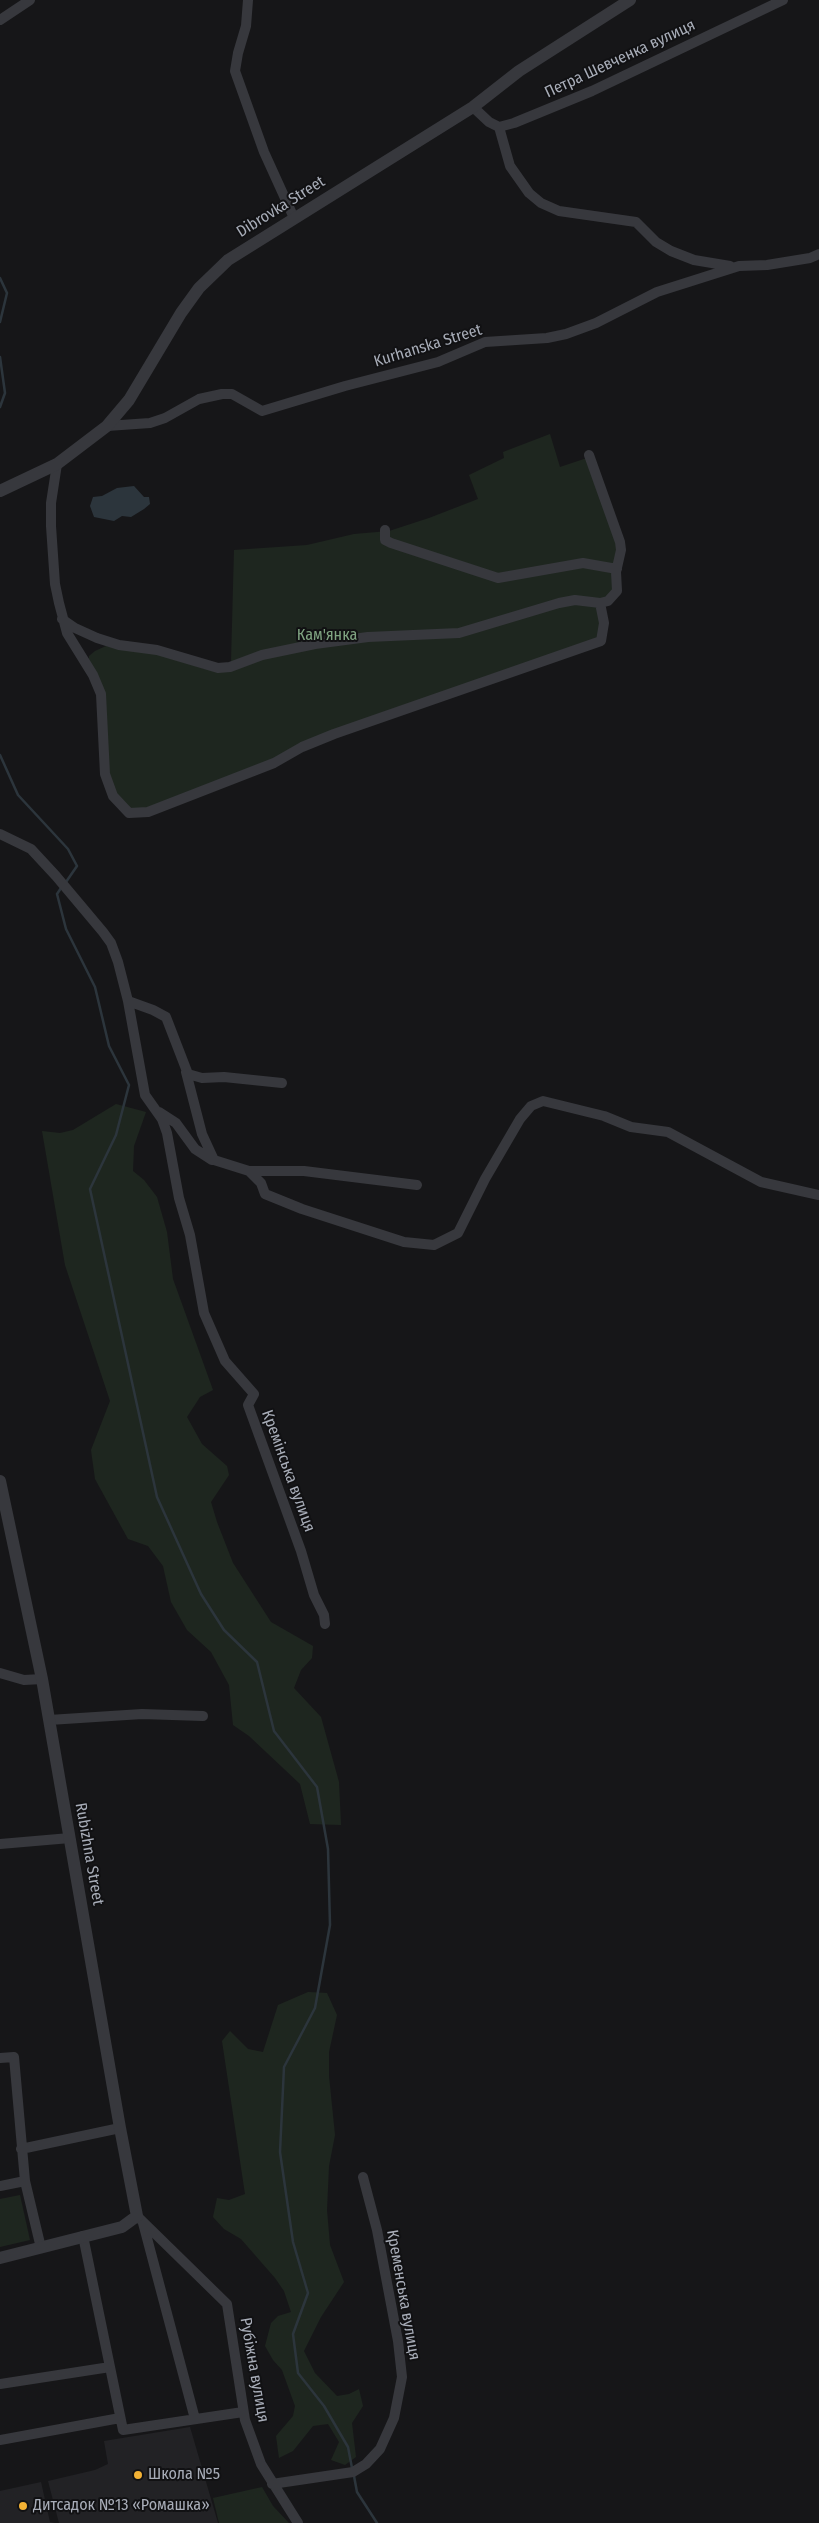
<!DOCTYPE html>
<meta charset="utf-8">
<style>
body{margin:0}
canvas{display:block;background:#161618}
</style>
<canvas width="819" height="2523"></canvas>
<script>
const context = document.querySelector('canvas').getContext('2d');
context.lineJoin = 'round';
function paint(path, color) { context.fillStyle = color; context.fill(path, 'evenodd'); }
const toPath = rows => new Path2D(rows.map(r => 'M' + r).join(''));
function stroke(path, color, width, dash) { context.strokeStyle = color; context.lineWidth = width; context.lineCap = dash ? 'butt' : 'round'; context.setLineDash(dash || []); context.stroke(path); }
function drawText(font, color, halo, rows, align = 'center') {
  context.font = font + ' "Fira Sans Condensed",sans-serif'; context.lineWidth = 4; context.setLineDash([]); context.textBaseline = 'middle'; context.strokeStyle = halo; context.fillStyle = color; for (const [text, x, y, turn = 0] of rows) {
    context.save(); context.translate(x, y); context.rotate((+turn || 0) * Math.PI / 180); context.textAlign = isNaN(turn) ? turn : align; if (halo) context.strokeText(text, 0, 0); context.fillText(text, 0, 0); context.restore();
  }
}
paint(toPath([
 [190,2427,218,2523,59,2523,48,2481,95,2470,108,2464,104,2441],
 [41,2482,50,2522,55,2523,0,2523,0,2491]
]), '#222225');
paint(toPath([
 [550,434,560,467,587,458,619,544,615,591,605,598,599,638,156,807,130,809,117,796,108,769,105,729,89,662,89,656,95,651,106,646,157,654,205,669,231,662,234,550,307,545,354,534,389,531,429,518,478,499,469,475,504,458,503,452],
 [116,1104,146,1112,134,1146,133,1171,144,1180,157,1197,167,1232,173,1279,213,1390,200,1397,187,1417,202,1444,227,1466,229,1475,211,1502,217,1522,233,1563,271,1622,313,1646,312,1658,301,1670,294,1688,321,1717,339,1782,341,1825,310,1824,300,1784,249,1736,233,1725,229,1685,211,1652,187,1630,171,1602,163,1566,148,1546,128,1539,95,1479,91,1450,110,1401,65,1265,42,1131,60,1133,73,1130],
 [308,1992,327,1993,337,2015,329,2052,329,2076,335,2135,329,2166,327,2210,330,2245,344,2282,321,2317,304,2351,315,2373,337,2396,349,2394,359,2389,363,2406,352,2423,356,2457,345,2465,331,2460,339,2442,328,2424,313,2426,293,2451,279,2458,276,2436,293,2416,295,2406,282,2370,273,2360,265,2346,271,2323,278,2316,291,2312,284,2291,275,2278,241,2239,224,2229,213,2217,217,2198,229,2200,245,2194,222,2041,230,2031,248,2049,263,2052,278,2005],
 [20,2195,30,2240,0,2247,0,2199],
 [262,2487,273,2506,289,2523,219,2523,213,2498]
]), '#1e261f');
paint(toPath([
 [134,486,144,497,149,497,150,504,144,509,131,517,122,516,114,521,94,517,90,506,93,497,102,496,117,488]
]), '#2c353c');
stroke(toPath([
 [0,278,7,293,0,322],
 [0,357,5,393,0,407],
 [0,755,18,795,68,849,77,866,66,882],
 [61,888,57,894,66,929,95,987,109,1046,129,1085,116,1135,90,1189,157,1497,201,1594,224,1630,257,1662,274,1731,317,1787,328,1849,330,1925,315,2008,284,2067,280,2152,293,2242,308,2293,293,2334,298,2373,324,2406,348,2447,352,2468],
 [354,2476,357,2492,377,2523]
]), '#2c353c', 2.5);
stroke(toPath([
 [248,0,246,26,238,53,235,71,264,152,294,218],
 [0,20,30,0],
 [473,107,489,122,499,127,514,123,592,91,783,0],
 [499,127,510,166,529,193,541,203,559,211,636,222,656,242,671,251,694,260,730,266],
 [107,426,150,423,165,418,199,399,222,394,232,394,262,411,345,386,438,362,485,342,547,338,566,334,596,323,657,292,739,266,767,265,810,258,819,254],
 [57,464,51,503,51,526,55,584,59,603,67,633,93,675,101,694,105,774,113,796,129,813,148,812,274,763,302,747,334,734,601,641,604,623,600,603],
 [385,530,385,540,391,543,498,578,583,563,617,569],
 [62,619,75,628,97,638,119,645,157,650,218,668,230,667,262,655,315,644,368,637,459,633,559,603,575,600,600,603,608,601,617,591,616,572,621,550,620,542,589,455],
 [0,834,31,849,56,876,103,932,111,943,118,962,128,1001,153,1010,166,1017,188,1074,202,1078,224,1077,282,1083],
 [128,1001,145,1095,162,1119,167,1133,179,1198,190,1235,204,1313,225,1361,254,1394,248,1405,301,1551,314,1595,324,1615,325,1624],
 [186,1072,202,1134,214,1160,249,1171,304,1171,417,1185],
 [159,1112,176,1123,195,1149,212,1160],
 [249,1171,261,1183,265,1194,302,1209,404,1242,434,1245,458,1233,485,1179,520,1119,531,1106,543,1101,604,1116,631,1127,668,1132,761,1182,819,1195],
 [0,1673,24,1680,42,1679],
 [49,1720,142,1714,203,1716],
 [0,1844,70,1838],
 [0,2058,14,2057,25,2181,41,2248],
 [21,2149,120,2128],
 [0,2186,25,2181],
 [137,2216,227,2304,245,2420,261,2464,298,2523],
 [143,2223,195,2419],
 [83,2236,123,2430,243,2412],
 [0,2384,110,2367],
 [0,2440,120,2418],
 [272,2484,353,2472,366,2464,380,2449,394,2418,402,2377,398,2341,377,2230,363,2177]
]), '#37383d', 10);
stroke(toPath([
 [0,491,57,464,107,426,129,400,181,313,199,288,228,260,473,107,519,71,630,0],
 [0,1481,42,1679,120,2128,137,2216,122,2227,0,2258]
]), '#37383d', 12);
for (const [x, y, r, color] of [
 [138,2475,5,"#f2b134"],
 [23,2506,5,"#f2b134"]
]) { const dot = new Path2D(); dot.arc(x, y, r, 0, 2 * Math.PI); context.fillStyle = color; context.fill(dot); stroke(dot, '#111113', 2); }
drawText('16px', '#a8adb8', '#111113', [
 ["Петра Шевченка вулиця",620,59,-25],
 ["Dibrovka Street",281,207,-32],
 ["Kurhanska Street",428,346,-17],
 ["Кремінська вулиця",288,1471,70],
 ["Rubizhna Street",89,1854,80],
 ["Кременська вулиця",403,2295,80],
 ["Рубіжна вулиця",254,2370,80]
]);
drawText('16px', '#7fa381', '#111113', [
 ["Кам'янка",327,636]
]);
drawText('16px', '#a8adb8', '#111113', [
 ["Школа №5",148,2475],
 ["Дитсадок №13 «Ромашка»",33,2506]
], 'left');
</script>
